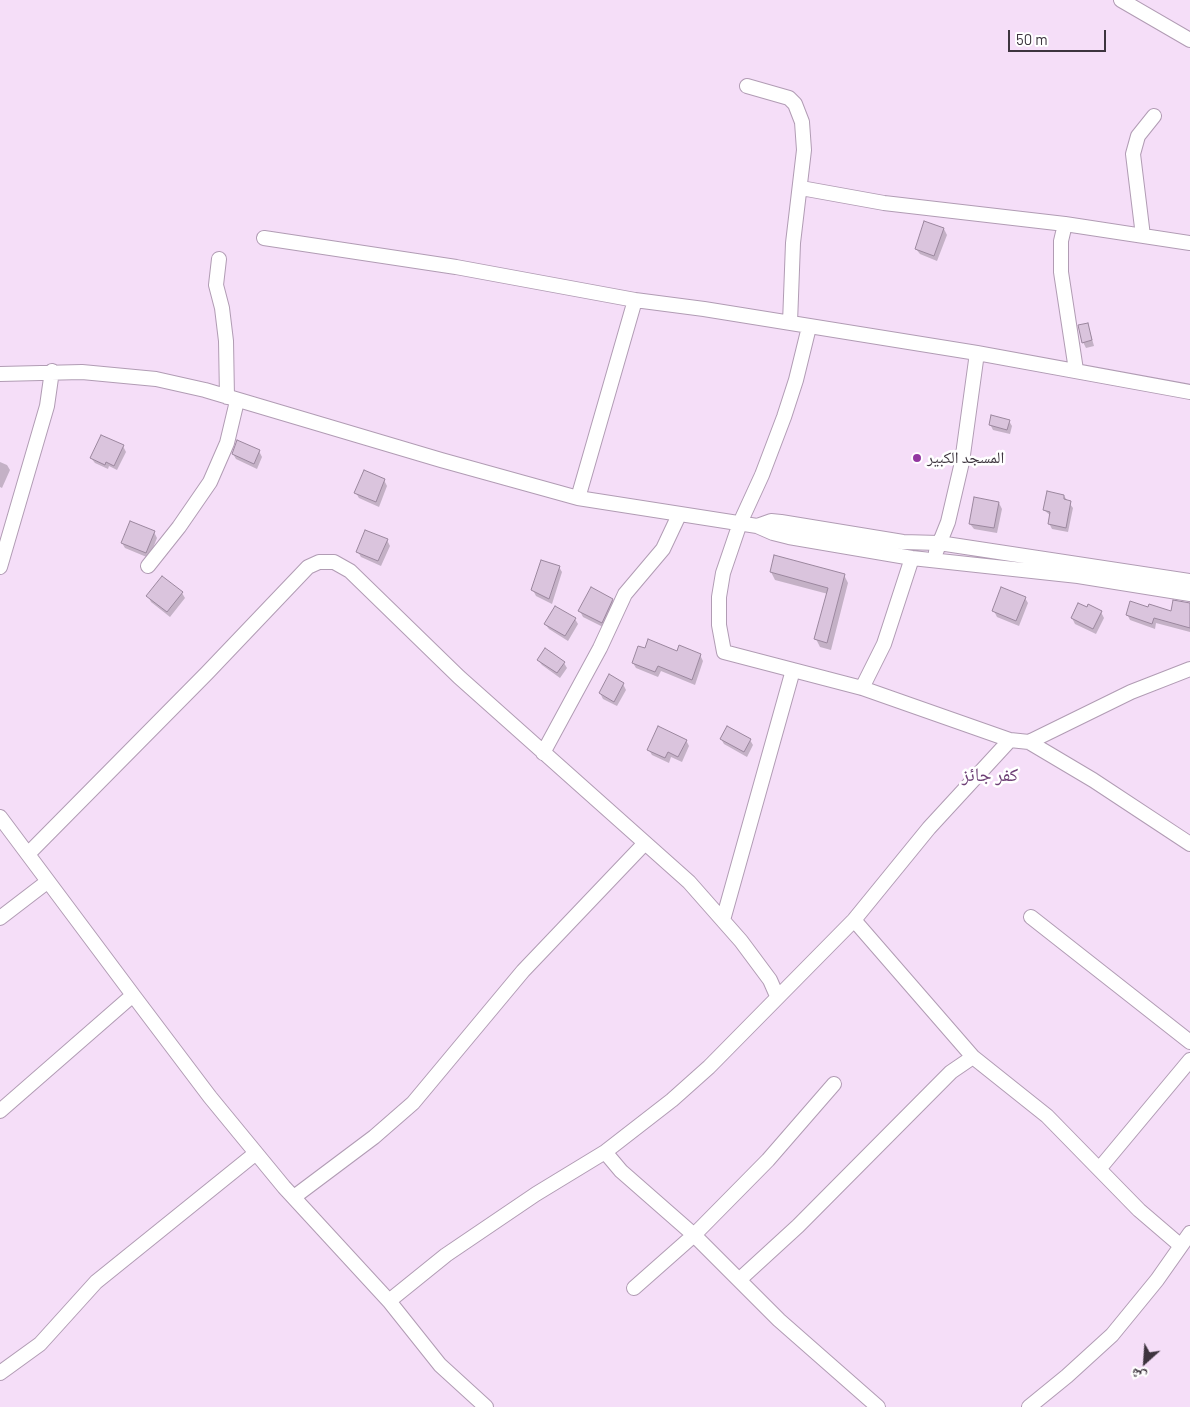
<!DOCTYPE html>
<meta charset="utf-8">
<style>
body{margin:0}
#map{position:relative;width:1190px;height:1407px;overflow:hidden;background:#f5def8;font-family:Barlow,"Noto Naskh Arabic",sans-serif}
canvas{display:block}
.north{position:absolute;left:1120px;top:1337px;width:50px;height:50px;-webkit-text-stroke:4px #fff;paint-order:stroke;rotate:206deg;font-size:14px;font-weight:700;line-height:20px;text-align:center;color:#3d343e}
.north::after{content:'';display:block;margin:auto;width:18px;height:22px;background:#3d343e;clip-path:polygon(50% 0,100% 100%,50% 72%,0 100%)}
.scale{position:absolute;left:1008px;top:30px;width:98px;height:22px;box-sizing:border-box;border:2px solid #3d343e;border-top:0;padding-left:6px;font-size:15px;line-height:18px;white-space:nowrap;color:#3d343e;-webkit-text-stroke:4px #fff;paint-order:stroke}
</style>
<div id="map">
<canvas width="1190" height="1407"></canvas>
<div class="north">ش</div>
<div class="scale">50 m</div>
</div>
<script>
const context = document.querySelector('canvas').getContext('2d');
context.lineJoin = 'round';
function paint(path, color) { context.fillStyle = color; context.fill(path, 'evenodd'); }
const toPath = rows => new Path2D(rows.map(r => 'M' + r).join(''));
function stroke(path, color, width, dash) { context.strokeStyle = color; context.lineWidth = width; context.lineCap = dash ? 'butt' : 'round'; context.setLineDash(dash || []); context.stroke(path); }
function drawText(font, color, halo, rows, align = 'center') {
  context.font = font + ' Barlow,"Noto Naskh Arabic",sans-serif'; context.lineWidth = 5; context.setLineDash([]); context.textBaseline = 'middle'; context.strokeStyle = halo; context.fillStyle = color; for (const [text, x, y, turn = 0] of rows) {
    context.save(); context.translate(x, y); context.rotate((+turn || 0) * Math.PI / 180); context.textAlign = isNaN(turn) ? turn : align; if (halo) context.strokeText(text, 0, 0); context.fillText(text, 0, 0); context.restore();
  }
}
paint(toPath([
 [925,222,944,229,947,235,937,261,920,254,916,249],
 [1088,324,1094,346,1086,348,1083,342],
 [1009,421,1012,426,1010,434,993,430,990,424],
 [123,446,126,452,117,470,109,466,108,469,95,463,91,458],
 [259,451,262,457,257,469,236,459,233,454],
 [0,462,7,465,10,470,2,488,0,487],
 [384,480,387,486,379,507,359,498,356,493],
 [1064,496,1073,508,1068,532,1052,529,1049,523,1051,516,1044,510],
 [999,503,1002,509,997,533,974,529,970,524],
 [154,532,157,538,149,558,125,548,122,543],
 [387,540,390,546,381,566,361,557,358,552],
 [559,567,562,572,552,604,536,596,533,590],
 [771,572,844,575,848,583,831,650,820,647,816,639,828,594,775,580],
 [182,593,185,598,170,617,151,602,148,596],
 [1025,598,1028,603,1019,626,997,617,994,611],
 [612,600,615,605,605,628,583,617,580,611],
 [1190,604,1190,632,1156,623,1155,629,1130,620,1127,614,1149,608,1171,613],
 [1101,612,1104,618,1096,634,1075,624,1072,618],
 [575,619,578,624,568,641,549,629,545,624],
 [678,653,700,655,703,661,695,685,661,671,658,677,636,668,633,663],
 [538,660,564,663,567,668,560,678,542,665],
 [609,676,623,684,626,690,617,706,603,699,600,693],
 [721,739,750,740,753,745,747,757,724,744],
 [686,740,689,746,682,762,671,757,669,763,652,755,649,750]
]), '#0003');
const building = toPath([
 [924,221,944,228,934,256,915,249,924,221],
 [1088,323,1092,340,1082,343,1078,325,1088,323],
 [991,415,1010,420,1007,430,989,425,991,415],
 [101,435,124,445,114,466,106,462,105,465,90,458,101,435],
 [237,440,260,450,254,464,232,454,237,440],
 [364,470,385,479,376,502,354,493,364,470],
 [1047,491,1064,495,1064,499,1071,501,1066,528,1048,524,1050,512,1043,510,1047,491],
 [974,497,999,502,994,528,969,524,974,497],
 [130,521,155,531,146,553,121,543,130,521],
 [365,530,388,539,378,561,356,552,365,530],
 [774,555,845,574,827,643,814,639,828,588,770,572,774,555],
 [541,560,560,566,549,599,531,590,541,560],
 [162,576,183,592,167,612,146,596,162,576],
 [591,587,613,599,602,623,578,611,591,587],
 [1001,587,1026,597,1016,621,992,611,1001,587],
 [1173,600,1190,603,1190,628,1154,618,1152,624,1126,615,1130,601,1148,607,1149,604,1171,611,1173,600],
 [1078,603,1087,607,1088,604,1102,611,1093,629,1071,618,1078,603],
 [555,606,576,618,565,636,544,624,555,606],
 [648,639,677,651,679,645,701,654,692,680,658,666,655,672,632,663,638,646,645,648,648,639],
 [545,648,565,662,557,673,537,660,545,648],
 [609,674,624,683,614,702,599,693,609,674],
 [658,726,687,740,678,757,668,752,665,758,647,750,658,726],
 [727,726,751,739,744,752,720,739,727,726]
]);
paint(building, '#dac4dd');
stroke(building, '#9b879e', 1);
const minor = toPath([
 [1121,0,1190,40],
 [747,86,789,98,795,104,802,122,804,150,793,243,790,323],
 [801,188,884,203,1065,224,1190,243],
 [1065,224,1061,241,1061,272,1076,370],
 [1143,236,1133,154,1138,136,1154,116],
 [264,238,456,267,635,300],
 [219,259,216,285,222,308,226,341,227,397],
 [809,327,796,380,784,417,762,475,740,523,723,573,719,597,719,625,724,652,862,688,1010,740,1029,742,1131,692,1190,669],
 [0,374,82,372,156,379,205,390,441,460,578,498,757,526,773,533,789,537,912,558,1078,576,1190,594],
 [578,498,635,300,704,309,977,353,1190,392],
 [757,526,771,521,781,522,903,542,939,543,1190,581],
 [936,552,948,522,962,462,977,353],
 [148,566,179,527,210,482,227,443,237,401],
 [0,567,47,406,52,371],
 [862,688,884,644,912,558],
 [1029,742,1093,780,1190,844],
 [543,753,600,648,625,594,663,549,679,515],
 [0,817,133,995,0,1111],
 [28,854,207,673,308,567,319,562,334,562,350,571,459,677,689,882,741,941,770,980,777,996],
 [1031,917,1190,1042],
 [0,918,47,882],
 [723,920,793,670],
 [854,920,973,1057,1047,1116,1139,1210,1181,1246],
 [133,995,210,1097,284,1187,389,1301,446,1255,536,1194,605,1152,672,1100,709,1067,854,920,929,828,1010,740],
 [605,1152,621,1171,694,1235,779,1320,878,1407],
 [1100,1168,1190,1060],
 [294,1197,374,1137,413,1103,523,971,645,843],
 [739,1280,798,1226,951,1072,973,1057],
 [634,1288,694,1235,768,1160,834,1084],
 [389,1301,440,1365,486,1407],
 [0,1373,40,1344,96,1282,256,1153],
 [1029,1407,1067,1376,1112,1335,1157,1280,1190,1233]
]);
stroke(minor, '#b19cb4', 16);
stroke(minor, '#fff', 14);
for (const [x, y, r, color] of [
 [917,458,5,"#9337a1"]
]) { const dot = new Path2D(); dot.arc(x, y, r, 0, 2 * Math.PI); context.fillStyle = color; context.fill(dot); stroke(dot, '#fff', 2); }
drawText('16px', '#3d343e', '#fff', [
 ["المسجد الكبير",927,458]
], 'left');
drawText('19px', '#6d3f75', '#fff', [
 ["كفر جائز",990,775]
]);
</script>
